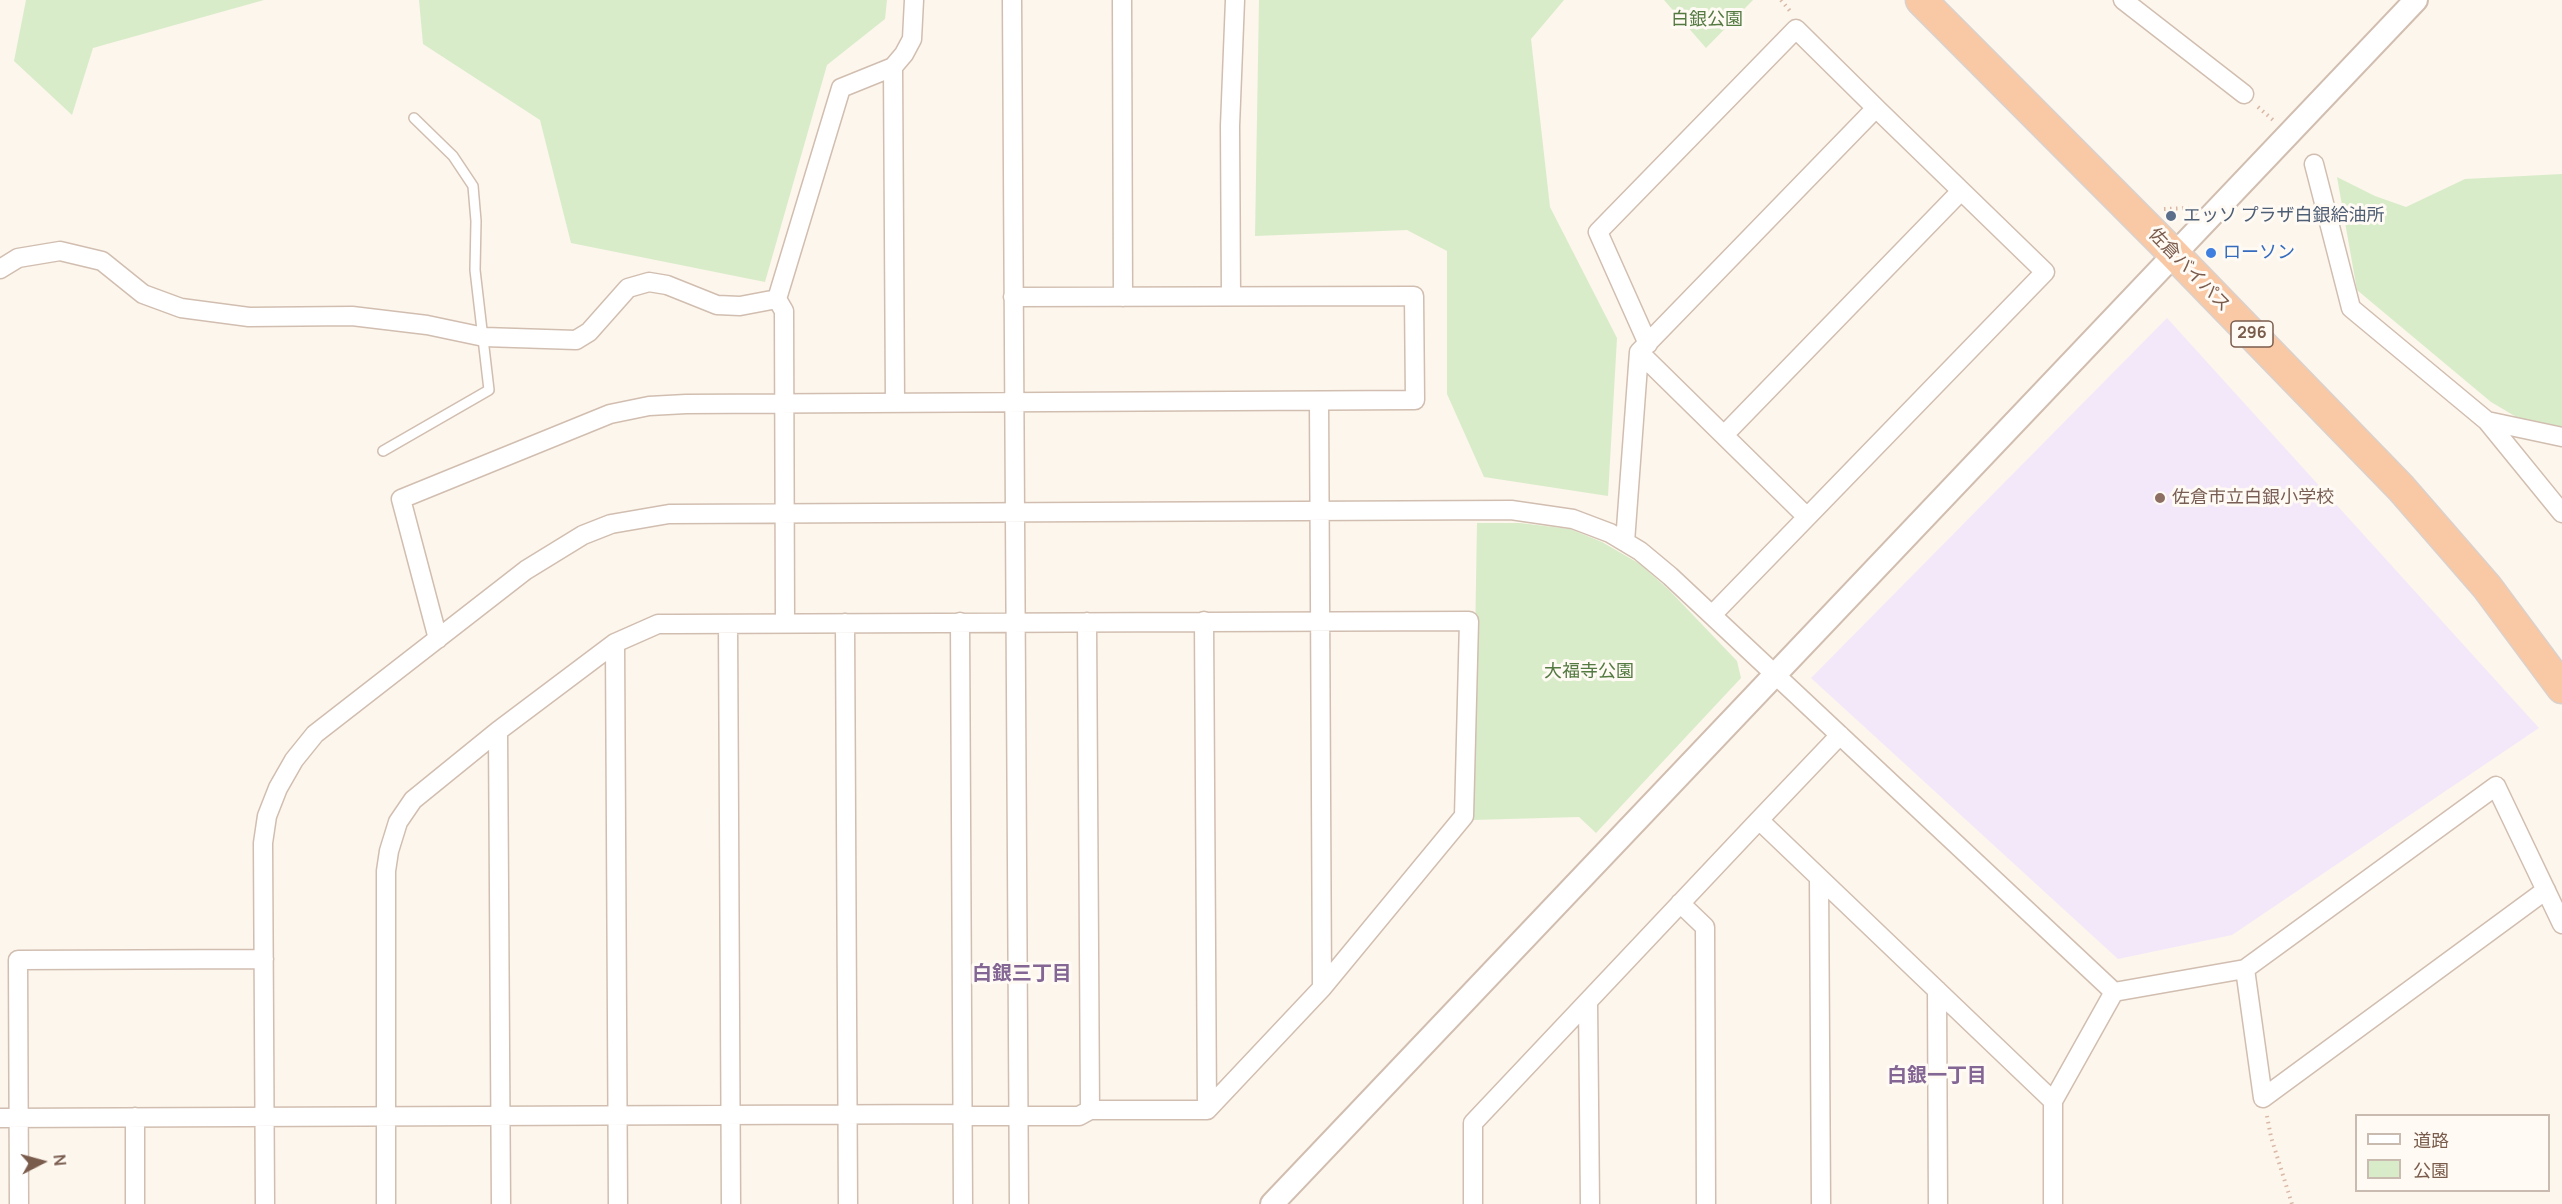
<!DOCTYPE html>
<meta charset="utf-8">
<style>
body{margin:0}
#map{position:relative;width:2562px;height:1204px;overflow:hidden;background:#fdf6ec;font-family:Manrope,"Noto Sans JP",sans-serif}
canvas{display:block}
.legend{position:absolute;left:2355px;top:1114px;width:195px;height:78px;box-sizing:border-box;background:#fffaf3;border:2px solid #cabbb1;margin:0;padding:8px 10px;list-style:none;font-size:18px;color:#7a5c4d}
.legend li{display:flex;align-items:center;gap:12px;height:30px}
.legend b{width:30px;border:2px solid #cabbb1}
.north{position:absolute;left:12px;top:1132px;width:60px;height:60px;-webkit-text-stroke:4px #fffaf3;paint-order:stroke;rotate:84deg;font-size:16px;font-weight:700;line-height:24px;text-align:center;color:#7a5c4d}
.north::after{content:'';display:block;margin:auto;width:21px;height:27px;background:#7a5c4d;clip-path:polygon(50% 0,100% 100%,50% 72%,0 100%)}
</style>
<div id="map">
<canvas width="2562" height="1204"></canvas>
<ul class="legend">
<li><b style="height:8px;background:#fff"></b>道路</li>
<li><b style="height:16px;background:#d8ecc9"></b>公園</li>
</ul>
<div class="north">N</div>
</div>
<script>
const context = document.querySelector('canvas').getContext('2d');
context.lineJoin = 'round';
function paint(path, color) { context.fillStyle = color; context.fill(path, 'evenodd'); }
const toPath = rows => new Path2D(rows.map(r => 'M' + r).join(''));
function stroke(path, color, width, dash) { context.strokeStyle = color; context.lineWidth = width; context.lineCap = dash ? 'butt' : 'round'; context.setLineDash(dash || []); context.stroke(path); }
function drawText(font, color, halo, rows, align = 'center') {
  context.font = font + ' Manrope,"Noto Sans JP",sans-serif'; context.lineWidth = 6; context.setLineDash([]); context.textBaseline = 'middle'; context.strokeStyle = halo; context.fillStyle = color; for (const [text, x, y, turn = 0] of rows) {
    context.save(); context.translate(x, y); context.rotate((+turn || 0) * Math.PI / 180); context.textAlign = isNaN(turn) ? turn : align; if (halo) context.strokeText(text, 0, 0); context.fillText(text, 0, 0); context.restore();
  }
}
paint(toPath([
 [2167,318,2539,728,2232,935,2118,959,1811,678]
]), '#f3e8fa');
paint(toPath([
 [26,0,264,0,93,48,72,115,14,61],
 [419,0,887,0,885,19,827,65,765,282,571,243,540,120,423,44],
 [1259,0,1564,0,1531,39,1550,207,1617,338,1608,496,1484,477,1447,394,1447,251,1407,230,1255,236],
 [1664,0,1753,0,1706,48],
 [2562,174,2562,444,2491,402,2357,290,2337,177,2375,196,2406,207,2465,179],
 [1477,523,1520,523,1570,529,1602,542,1640,564,1669,590,1737,661,1741,678,1596,833,1579,817,1472,820]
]), '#d8ecc9');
const service = toPath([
 [383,451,489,390,475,270,476,221,473,186,453,156,414,118]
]);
const minor = toPath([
 [1012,0,1019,1204],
 [1122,0,1123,297],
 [2123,0,2244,94],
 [893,67,895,403],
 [2314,164,2351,308,2487,421,2562,513],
 [0,269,18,258,60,251,102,261,143,294,181,308,249,317,352,316,427,325,484,337,576,340,589,332,628,288,649,282,667,285,717,305,740,306,777,299,784,311,785,623],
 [1231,296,1230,126,1235,0],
 [777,299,841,88,893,67,904,54,912,39,914,0],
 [1648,344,1598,232,1796,29,1876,108],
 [1639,352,1807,517],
 [1319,401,1322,988],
 [2487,421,2562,437],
 [1724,435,1961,191],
 [1625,542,1639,352,1876,108,2045,272,1712,615],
 [1204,621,1207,1110],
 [960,622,963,1204],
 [1087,622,1090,1110],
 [845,623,848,1204],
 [728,624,731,1204],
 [438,639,401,499,610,414,649,406,686,404,1415,400,1414,296,1013,297],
 [615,643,618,1204],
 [498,731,501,1204],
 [1759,820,1840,735],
 [1819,878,1821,1204],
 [1680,903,1705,927,1706,1204],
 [2245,969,2496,786,2562,924],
 [1937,990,1938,1204],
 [1588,1001,1590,1204],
 [135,1117,135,1204],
 [0,1118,962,1114],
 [19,1204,18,960,264,959],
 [265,1204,263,843,267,816,278,788,294,760,315,734,526,570,583,535,611,524,669,514,1511,510,1573,519,1610,533,1640,551,1670,576,2114,992],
 [386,1204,386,871,389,851,398,822,413,800,498,731,615,643,658,624,674,624,1469,621,1464,816,1322,988,1207,1110,1090,1110,1079,1116,962,1116],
 [1473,1204,1473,1123,1759,820,2053,1101],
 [2053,1204,2053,1101,2114,992,2245,969,2263,1098,2546,890]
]);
const tertiary = toPath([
 [1272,1204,2416,0]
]);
const trunk = toPath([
 [1921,0,2173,253,2401,488,2487,587,2562,688]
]);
stroke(service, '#d1beb0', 12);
stroke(minor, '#d1beb0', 21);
stroke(tertiary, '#d1beb0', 26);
stroke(trunk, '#dad1cd', 33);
stroke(toPath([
 [1781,0,1790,11],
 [2258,107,2273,120],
 [2164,209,2189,208],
 [2267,1116,2271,1137,2292,1204]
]), '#d9b8a5', 4, [1.5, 4.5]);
stroke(service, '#fff', 9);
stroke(minor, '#fff', 18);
stroke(tertiary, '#fff', 22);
stroke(trunk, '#f9c8a4', 30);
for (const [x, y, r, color] of [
 [2171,216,6,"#5c6f8a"],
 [2211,253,6,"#3f7fe0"],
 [2160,498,6,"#8d6e63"]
]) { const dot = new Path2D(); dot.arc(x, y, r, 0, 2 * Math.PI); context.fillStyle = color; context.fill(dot); stroke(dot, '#fffaf3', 2); }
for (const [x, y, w] of [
 [2252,334,42]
]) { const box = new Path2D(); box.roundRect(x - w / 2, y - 13, w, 26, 4.5); context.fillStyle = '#fffaf3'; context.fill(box); stroke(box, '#7a5c4d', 1.5); }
drawText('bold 16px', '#7a5c4d', null, [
 ["296",2252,334]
]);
drawText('18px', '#537a41', '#fffaf3', [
 ["白銀公園",1707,20],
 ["大福寺公園",1589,672]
]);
drawText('18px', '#4e5e75', '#fffaf3', [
 ["エッソ プラザ白銀給油所",2183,216]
], 'left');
drawText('18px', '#366cbe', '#fffaf3', [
 ["ローソン",2223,253]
], 'left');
drawText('18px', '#7a5c4d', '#fffaf3', [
 ["佐倉バイパス",2189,270,46]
]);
drawText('18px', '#785e54', '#fffaf3', [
 ["佐倉市立白銀小学校",2172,498]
], 'left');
drawText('bold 20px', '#846695', '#fffaf3', [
 ["白銀三丁目",1022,974],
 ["白銀一丁目",1937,1076]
]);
</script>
